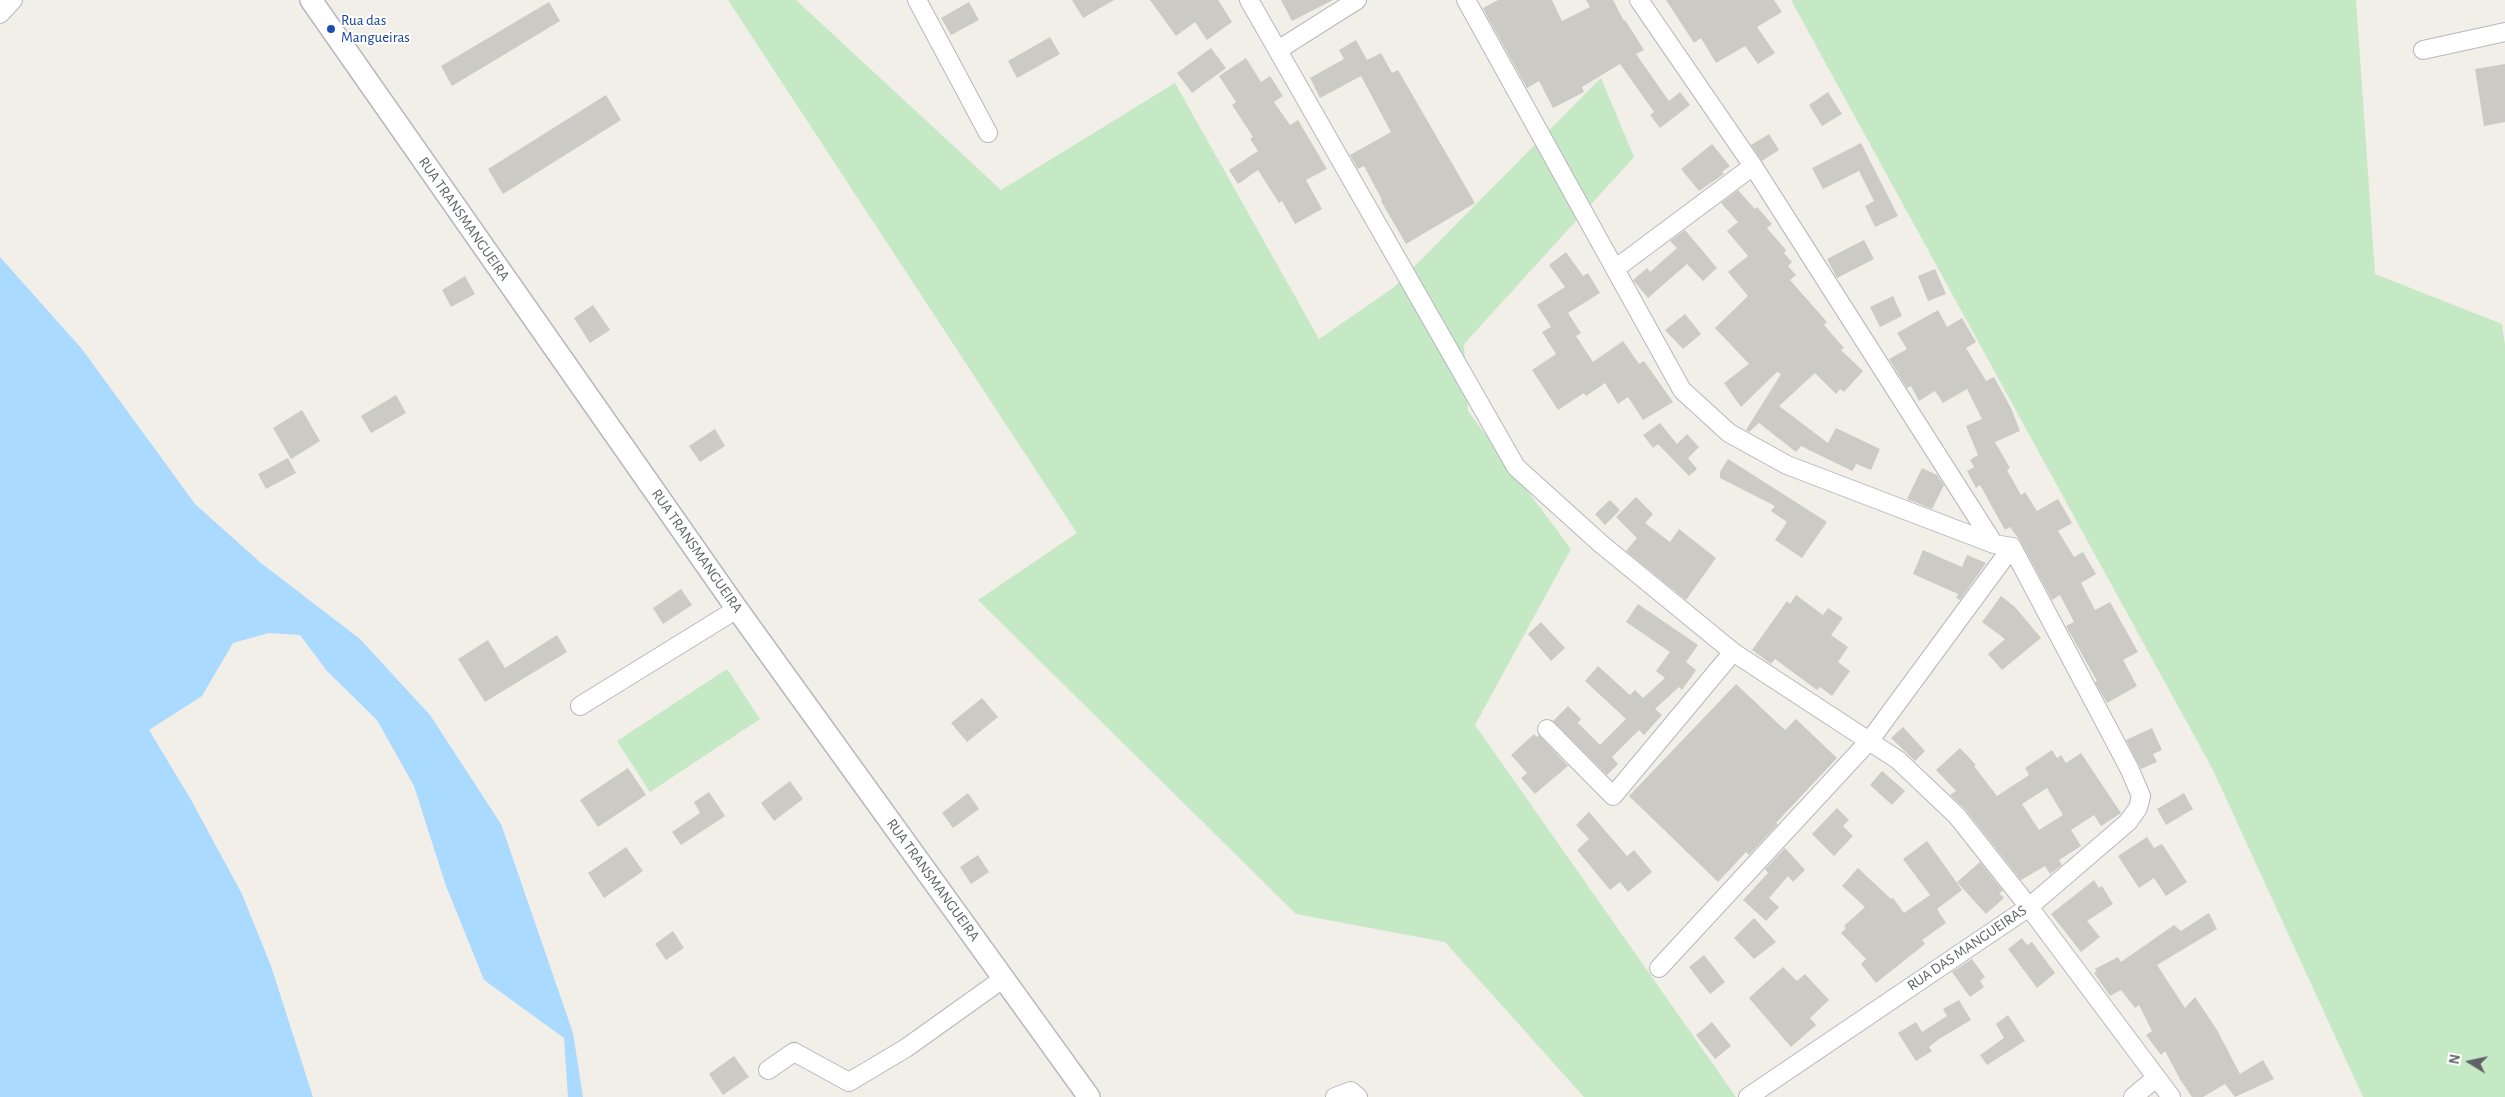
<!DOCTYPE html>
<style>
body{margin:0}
#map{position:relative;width:2505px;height:1097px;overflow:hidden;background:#f1efe8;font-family:"Alegreya Sans",sans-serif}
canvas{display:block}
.north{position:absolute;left:2445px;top:1037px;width:50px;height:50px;-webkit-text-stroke:4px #fff;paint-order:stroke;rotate:280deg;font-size:14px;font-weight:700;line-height:20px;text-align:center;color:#5f6368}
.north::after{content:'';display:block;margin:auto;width:18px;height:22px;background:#5f6368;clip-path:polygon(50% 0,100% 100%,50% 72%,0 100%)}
</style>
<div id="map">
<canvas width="2505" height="1097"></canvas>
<div class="north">N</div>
</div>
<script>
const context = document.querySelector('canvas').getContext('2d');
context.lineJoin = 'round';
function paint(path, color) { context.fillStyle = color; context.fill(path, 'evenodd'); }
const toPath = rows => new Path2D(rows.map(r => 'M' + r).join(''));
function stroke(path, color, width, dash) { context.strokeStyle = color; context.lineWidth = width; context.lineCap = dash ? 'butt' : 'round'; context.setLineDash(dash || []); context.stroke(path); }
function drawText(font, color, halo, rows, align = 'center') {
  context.font = font + ' "Alegreya Sans",sans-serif'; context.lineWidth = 4; context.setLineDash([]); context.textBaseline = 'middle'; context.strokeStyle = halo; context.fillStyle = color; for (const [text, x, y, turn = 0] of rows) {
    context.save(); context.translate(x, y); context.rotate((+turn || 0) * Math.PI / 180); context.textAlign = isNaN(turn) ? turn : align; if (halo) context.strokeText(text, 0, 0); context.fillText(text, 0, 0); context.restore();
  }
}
paint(toPath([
 [728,0,796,0,1001,190,1175,83,1319,339,1393,288,1601,78,1634,157,1464,344,1468,411,1571,549,1475,725,1736,1097,1584,1097,1445,942,1296,914,978,600,1077,533],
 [1791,0,2356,0,2375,274,2502,324,2505,345,2505,1097,2363,1097,2213,770],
 [727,669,760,719,650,792,617,741]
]), '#c5e8c5');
paint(toPath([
 [0,257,82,349,195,504,261,563,360,639,430,715,501,824,573,1033,583,1097,568,1097,564,1038,484,980,446,886,414,786,377,720,327,671,300,635,269,633,233,643,202,696,149,730,190,798,242,894,271,966,313,1097,0,1097]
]), '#aadaff');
paint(toPath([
 [1072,0,1114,0,1083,18],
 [1150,0,1218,0,1232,22,1207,40,1195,22,1176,36],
 [1281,0,1333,0,1292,21],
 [1498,0,1552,0,1562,21,1590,7,1586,0,1613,0,1624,21,1625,20,1644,50,1636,54,1669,101,1680,92,1690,105,1660,128,1650,115,1654,112,1620,64,1582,87,1584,92,1553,108,1539,81,1527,88,1488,18,1483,8],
 [1666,0,1774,0,1782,12,1757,27,1775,53,1758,64,1745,46,1716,63,1701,38,1694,43],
 [549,2,560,21,452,86,441,66],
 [969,2,979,20,951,35,941,18],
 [1050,37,1060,54,1017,78,1008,61],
 [1356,40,1367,60,1381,53,1392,73,1398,70,1475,203,1406,244,1381,201,1382,200,1364,166,1358,169,1350,155,1391,132,1361,76,1320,98,1310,78,1344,59,1339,50],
 [1211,48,1226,68,1192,93,1177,73],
 [1246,58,1261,82,1270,76,1283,96,1274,102,1290,125,1298,120,1327,169,1306,180,1322,209,1295,224,1282,201,1279,203,1258,170,1238,184,1229,170,1258,151,1250,139,1253,137,1232,105,1236,102,1219,76],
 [2505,64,2505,122,2484,126,2475,69],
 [1828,92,1842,114,1822,126,1809,105],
 [606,95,621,120,503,194,488,169],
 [1769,134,1779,150,1762,161,1751,145],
 [1861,143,1898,216,1875,227,1865,206,1874,201,1859,171,1823,189,1812,168],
 [1712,144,1730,166,1722,172,1724,174,1699,191,1681,169],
 [1738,190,1755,209,1757,207,1772,224,1767,228,1786,250,1784,253,1792,262,1788,266,1796,275,1790,280,1827,322,1824,325,1844,348,1841,350,1863,371,1844,392,1840,389,1836,394,1815,373,1779,406,1828,443,1836,428,1880,449,1871,470,1854,463,1856,465,1852,471,1801,446,1796,452,1759,423,1749,432,1746,430,1781,374,1777,372,1741,407,1724,383,1749,364,1715,328,1748,296,1728,272,1748,256,1727,231,1738,222,1721,203],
 [1685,230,1717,268,1703,281,1687,264,1648,298,1633,280,1647,268,1650,272,1677,248,1670,241],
 [1864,240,1874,259,1837,278,1827,259],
 [1566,252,1583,276,1588,273,1600,293,1568,313,1581,333,1576,336,1593,362,1623,341,1639,364,1644,361,1673,402,1643,420,1628,397,1618,404,1605,383,1586,396,1584,393,1558,410,1532,370,1556,354,1542,332,1551,327,1537,305,1565,287,1549,265],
 [1935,269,1946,294,1928,301,1918,276],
 [465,276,475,294,451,307,442,290],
 [1893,296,1902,316,1880,327,1870,307],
 [593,305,610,330,590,343,574,318],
 [1938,310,1947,327,1962,318,1976,342,1966,348,1986,381,1994,377,2011,408,2020,431,1995,442,2010,468,2007,470,2021,495,2025,492,2037,511,2058,499,2072,523,2058,531,2074,557,2083,552,2096,574,2081,583,2095,610,2110,602,2138,652,2123,660,2137,686,2107,703,2095,682,2097,681,2066,626,2074,622,2060,595,2052,600,2021,542,2010,527,2005,530,1980,485,1976,488,1967,471,1974,467,1970,460,1978,455,1966,426,1982,419,1967,389,1943,403,1935,391,1919,401,1911,386,1907,388,1889,359,1907,349,1897,333],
 [1685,314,1701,334,1683,349,1665,330],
 [396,395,406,413,371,433,361,416],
 [302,410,320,441,291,459,273,428],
 [1660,423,1677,444,1687,434,1699,447,1688,458,1697,469,1689,476,1658,444,1653,448,1643,435],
 [715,429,725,446,700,462,689,446],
 [288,458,296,473,266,489,258,474],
 [1728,459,1827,522,1802,558,1775,540,1787,522,1771,511,1775,506,1720,478,1720,472],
 [1922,468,1937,475,1944,485,1932,509,1907,499],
 [1636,497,1653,514,1645,523,1670,542,1679,529,1716,558,1686,600,1626,551,1637,538,1616,517],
 [1610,500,1620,510,1605,525,1595,514],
 [1923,550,1962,567,1967,555,1986,563,1960,600,1956,598,1958,594,1913,574],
 [681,589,692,605,663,624,653,608],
 [1796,595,1823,615,1828,608,1843,618,1831,635,1848,647,1838,662,1850,671,1832,696,1820,687,1817,690,1775,659,1771,664,1752,650,1787,601,1790,604],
 [2001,596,2015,607,2041,638,2002,670,1988,654,2005,639,1982,622],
 [1638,604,1698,645,1686,662,1696,670,1682,690,1679,687,1655,709,1662,715,1644,735,1639,730,1612,757,1618,764,1607,775,1553,721,1568,706,1581,719,1578,723,1600,745,1626,719,1585,681,1598,666,1630,695,1635,690,1643,698,1665,678,1656,671,1670,652,1626,622],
 [1541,622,1565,648,1551,661,1528,634],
 [557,635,567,652,485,702,458,659,488,640,505,668],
 [1736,684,1785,730,1796,719,1837,758,1776,823,1778,824,1749,855,1746,852,1718,882,1629,796],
 [982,698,998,717,967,742,951,723],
 [1903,727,1925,751,1915,761,1891,738],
 [2152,728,2162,750,2153,754,2157,762,2141,769,2126,740],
 [1534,734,1537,737,1539,735,1568,766,1535,794,1521,778,1527,773,1511,755],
 [1960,748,1976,765,1974,766,1997,796,2029,775,2025,768,2052,750,2057,758,2061,755,2066,763,2081,753,2121,813,2101,826,2094,815,2071,830,2081,846,2059,860,2062,865,2050,874,2045,866,2021,880,1965,809,1950,795,1956,791,1936,770],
 [2047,788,2063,815,2039,830,2022,804],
 [628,768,646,795,598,827,580,800],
 [1882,771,1905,791,1892,805,1870,785],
 [790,781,803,799,774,821,761,803],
 [709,792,725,816,681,845,672,832,700,813,694,802],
 [968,793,979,809,953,828,942,813],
 [2184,793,2193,809,2166,825,2157,809],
 [1837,808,1849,820,1843,826,1853,836,1834,856,1812,834],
 [1589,812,1627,856,1634,850,1652,872,1628,892,1620,882,1610,890,1577,850,1589,839,1576,825],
 [2147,837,2154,848,2162,844,2187,882,2166,896,2154,878,2139,888,2118,856],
 [1927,841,1962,890,1937,909,1946,923,1922,940,1925,944,1876,983,1861,964,1866,959,1841,933,1846,928,1844,926,1865,907,1842,886,1858,868,1891,899,1893,898,1904,913,1930,895,1903,859],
 [626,847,643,871,604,898,588,873],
 [1785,848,1805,870,1793,882,1788,876,1769,898,1779,907,1766,921,1743,900,1768,873,1765,869],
 [978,855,989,872,971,884,960,867],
 [1980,862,2003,891,1999,893,2004,898,1986,914,1957,882],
 [2094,880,2099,888,2102,886,2113,904,2087,921,2100,937,2081,952,2051,914],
 [2209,913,2217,929,2157,965,2185,1008,2195,997,2217,1030,2240,1074,2263,1060,2274,1079,2235,1097,2225,1084,2203,1097,2192,1097,2181,1081,2165,1051,2161,1055,2146,1035,2152,1031,2139,1005,2135,1008,2121,990,2110,996,2094,973,2097,971,2095,969,2118,957,2121,962,2174,925,2181,931],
 [1754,918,1776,942,1754,959,1734,938],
 [673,931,684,948,666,960,655,944],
 [2022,938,2027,945,2032,942,2055,973,2037,988,2008,949],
 [1704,955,1725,982,1710,994,1689,967],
 [1972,959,1985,977,1980,981,1984,987,1970,997,1952,972],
 [1783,967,1797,981,1805,974,1829,1000,1810,1018,1816,1025,1791,1047,1749,998],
 [1959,1000,1971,1020,1939,1039,1929,1047,1932,1051,1916,1061,1898,1033,1916,1022,1922,1032,1947,1016,1943,1009],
 [2008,1015,2025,1041,1987,1065,1980,1055,2004,1038,1996,1024],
 [1712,1022,1731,1046,1715,1059,1696,1035],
 [734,1056,749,1077,723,1095,709,1074]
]), '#cccac5');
const minor = toPath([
 [917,0,988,133],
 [1249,0,1516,467,1600,543,1733,652,1898,760,1957,816,2029,907,2171,1097],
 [1466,0,1615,269],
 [1639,0,1753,166,1994,544,2012,547,2129,768,2141,796,2138,808,2128,822,2029,907,1748,1097],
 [0,14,13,0],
 [1278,50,1357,0],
 [2423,50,2505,32],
 [1753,166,1615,269,1682,390,1729,433,1787,465,1994,544],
 [580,706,737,609],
 [1547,729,1613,796,1733,652],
 [1659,968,1870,740,2012,547],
 [768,1070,794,1052,849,1082,906,1048,1004,978],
 [1335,1097,1351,1091,1358,1097],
 [2133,1097,2156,1078]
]);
const tertiary = toPath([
 [311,0,737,609,1089,1097]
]);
stroke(minor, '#b5b8bc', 20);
stroke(tertiary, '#b5b8bc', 24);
stroke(minor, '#fff', 18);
stroke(tertiary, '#fff', 21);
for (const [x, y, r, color] of [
 [331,29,5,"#1a4fb4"]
]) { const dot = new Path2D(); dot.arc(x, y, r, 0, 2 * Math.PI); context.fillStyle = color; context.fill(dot); stroke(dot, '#fff', 2); }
drawText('15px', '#164399', '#fff', [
 ["Rua das",341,20],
 ["Mangueiras",341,37]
], 'left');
drawText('15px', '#5f6368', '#fff', [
 ["RUA TRANSMANGUEIRA",464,219,55],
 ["RUA TRANSMANGUEIRA",697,551,55],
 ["RUA TRANSMANGUEIRA",933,880,54],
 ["RUA DAS MANGUEIRAS",1967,948,-34]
]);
</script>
